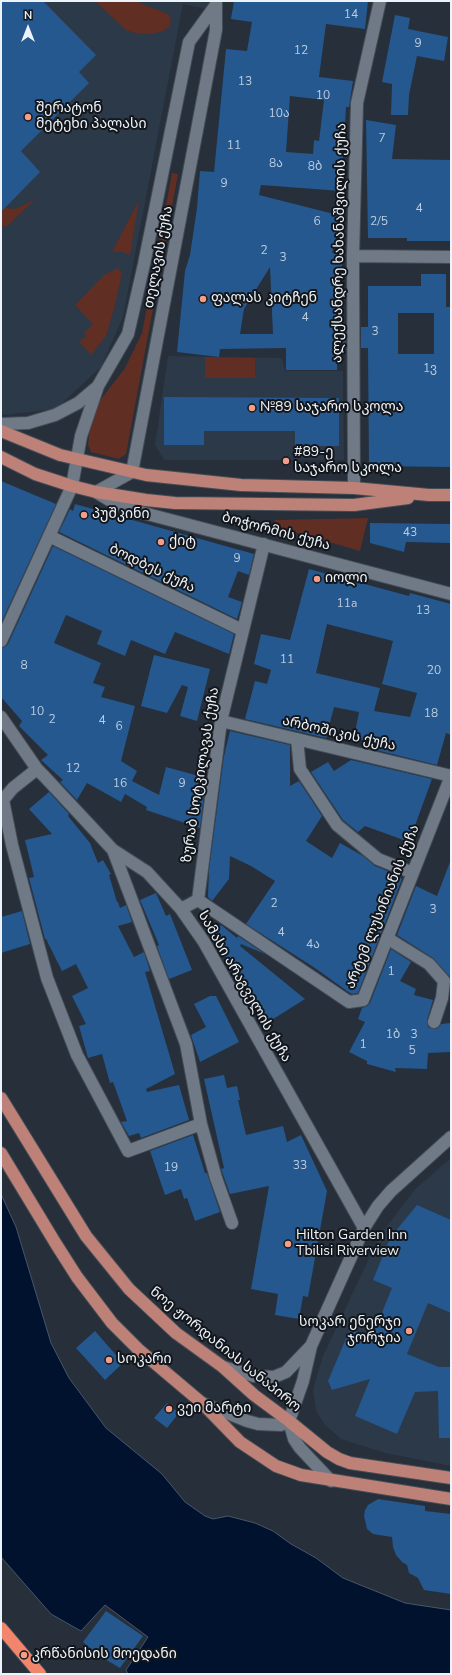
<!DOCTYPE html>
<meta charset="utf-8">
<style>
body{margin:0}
#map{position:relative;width:452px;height:1675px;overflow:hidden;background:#262f3a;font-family:"Nunito Sans",sans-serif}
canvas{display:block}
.frame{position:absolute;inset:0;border:2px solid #edf3fa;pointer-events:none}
.north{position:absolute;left:8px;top:8px;width:40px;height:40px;-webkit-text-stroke:3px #13171c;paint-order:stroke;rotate:0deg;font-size:11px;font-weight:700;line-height:16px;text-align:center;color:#edf3fa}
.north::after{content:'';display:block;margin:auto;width:14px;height:18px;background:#edf3fa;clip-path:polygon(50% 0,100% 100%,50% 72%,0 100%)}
</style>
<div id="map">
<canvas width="452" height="1675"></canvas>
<div class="frame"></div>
<div class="north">N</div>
</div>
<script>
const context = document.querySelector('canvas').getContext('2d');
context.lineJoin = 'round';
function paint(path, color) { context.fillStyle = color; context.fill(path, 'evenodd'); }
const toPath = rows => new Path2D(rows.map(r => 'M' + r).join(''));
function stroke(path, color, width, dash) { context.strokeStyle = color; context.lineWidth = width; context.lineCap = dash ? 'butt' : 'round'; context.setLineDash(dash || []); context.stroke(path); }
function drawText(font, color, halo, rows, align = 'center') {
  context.font = font + ' "Nunito Sans","Noto Sans Georgian",sans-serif'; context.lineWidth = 4; context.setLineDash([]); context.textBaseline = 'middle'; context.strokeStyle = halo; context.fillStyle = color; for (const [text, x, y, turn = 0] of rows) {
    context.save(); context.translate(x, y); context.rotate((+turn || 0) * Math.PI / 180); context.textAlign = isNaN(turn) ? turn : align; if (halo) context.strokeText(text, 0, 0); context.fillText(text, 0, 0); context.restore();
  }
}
paint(toPath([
 [1,1,209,1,208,9,183,4,123,317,101,367,56,409,5,415,1,414],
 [168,356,282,358,285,371,343,371,344,460,164,460,155,445],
 [451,1158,451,1466,385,1453,341,1439,325,1425,316,1411,313,1389,323,1356,379,1237,415,1189]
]), '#2b3949');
paint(toPath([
 [95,1,135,1,168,14,171,20,169,27,163,31,152,34,135,33,126,30],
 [172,173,178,174,126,454,119,459,91,452,88,445,90,426,98,403,125,368,142,333],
 [36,199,7,226,1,227,1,207,15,209],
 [139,200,130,255,122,252,112,252],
 [118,268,122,273,114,309,106,336,91,355,79,342,86,336,84,333,93,324,75,305,104,275],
 [205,357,255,358,255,378,205,378],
 [368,518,360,551,273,526,275,520]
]), '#602e22');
const water = toPath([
 [1,1194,16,1227,51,1343,69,1378,106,1428,162,1474,185,1502,205,1516,213,1519,228,1516,255,1523,273,1531,291,1544,316,1558,343,1578,405,1603,451,1610,451,1674,128,1674,126,1670,148,1637,105,1605,81,1631,51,1614,1,1557,1,1194]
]);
paint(water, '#00122d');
stroke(water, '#47566a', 1);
paint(toPath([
 [1,1,43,1,96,55,79,72,89,83,21,151,40,172,1,212],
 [234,1,368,1,365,29,326,24,319,77,353,81,349,107,346,107,341,191,261,185,259,195,342,216,332,253,342,253,342,328,346,328,346,348,337,348,337,370,286,370,286,348,220,349,219,357,177,352,185,271,190,255,197,208,200,171,214,172,226,49,247,51,252,22,231,19],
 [290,96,324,100,319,141,314,140,313,154,286,152],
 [270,267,273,334,240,334,244,309],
 [395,15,410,18,408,29,448,37,444,61,417,56,409,95,408,115,391,115,392,84,382,82],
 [366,120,396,125,392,159,451,160,451,241,407,241,407,238,368,238],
 [421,274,446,274,446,307,451,307,451,467,369,466,368,348,361,348,361,327,368,327,368,286,421,286],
 [398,313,434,313,434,354,398,354],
 [164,397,339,398,339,446,295,446,295,431,204,431,204,445,164,445],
 [1,481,56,504,1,623],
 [75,504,254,554,249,575,238,571,228,597,242,602,237,619,59,532,70,509,73,511],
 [370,523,451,524,451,543,406,542,404,552,370,543],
 [53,546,234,634,229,654,175,632,165,654,131,640,125,656,97,644,102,631,66,615,54,643,101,663,93,683,105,687,101,697,135,706,121,761,137,771,132,781,159,795,166,767,206,778,200,828,146,810,147,807,125,794,121,802,87,783,77,800,60,782,63,780,41,760,48,755,19,726,22,721,1,697,1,648,5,647,8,644],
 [309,569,409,596,410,593,451,604,451,735,446,733,437,765,368,748,377,743,354,738,359,712,334,707,326,738,245,719,255,681,267,684,271,670,254,664,261,634,290,640],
 [327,624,393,641,382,684,417,693,410,717,374,711,380,688,316,673],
 [154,655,210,669,197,721,180,716,188,687,182,685,167,713,141,706],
 [230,731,290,745,290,786,299,781,322,816,306,841,332,858,340,843,363,856,375,866,395,874,402,879,358,993,352,994,347,991,315,968,246,924,275,881,251,866,230,856,229,879,212,901,208,897,209,870,224,756],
 [351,760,432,779,409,842,365,826,358,832,343,820,311,772,328,762,334,771],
 [49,792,69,814,68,816,90,843,98,863,103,860,111,874,109,875,117,902,118,902,120,908,126,905,132,922,118,926,134,957,144,952,150,971,145,972,175,1074,146,1089,147,1092,179,1085,189,1120,141,1138,139,1133,129,1136,121,1122,127,1121,113,1082,110,1083,102,1054,88,1058,79,1026,86,1024,72,996,88,988,76,964,62,971,46,939,45,939,29,878,34,877,25,840,52,834,29,809],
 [450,862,451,862,451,978,433,958,397,935,416,886,437,896],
 [156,893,166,916,170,914,192,970,169,979,157,946,159,945,140,900],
 [22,911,30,944,1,953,1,917],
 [221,925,237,938,238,936,265,954,241,944,240,946,305,999,270,1021,243,985,234,978,238,972,230,966,213,932],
 [391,949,411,962,400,981,416,989,414,995,433,1000,427,1020,428,1027,435,1029,439,1027,441,1024,451,1023,451,1052,428,1053,427,1069,395,1068,396,1072,367,1064,367,1061,349,1052,365,1022,358,1019,362,1008,367,1006,370,1003],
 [210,996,216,996,239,1042,200,1062,191,1035,206,1027,194,1004],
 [224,1075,227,1088,237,1086,240,1100,238,1100,246,1135,283,1126,287,1142,301,1135,327,1191,308,1297,303,1296,299,1319,275,1315,278,1294,251,1289,269,1186,230,1194,221,1169,224,1168,204,1079],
 [193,1135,205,1173,207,1173,220,1212,195,1221,187,1198,184,1199,181,1189,165,1195,150,1151],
 [417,1205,451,1220,451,1313,428,1303,407,1354,439,1367,451,1367,451,1438,439,1438,438,1391,415,1392,397,1434,355,1416,370,1379,332,1390,328,1381,350,1329,372,1337,392,1288,373,1280,390,1238],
 [95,1331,123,1363,105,1380,76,1348],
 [167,1403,179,1413,167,1428,154,1418],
 [378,1499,425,1506,425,1511,451,1514,451,1594,424,1590,418,1578,409,1573,407,1565,402,1562,396,1555,393,1547,392,1537,373,1534,367,1529,364,1516,365,1510,368,1505],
 [106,1611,143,1636,120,1668,98,1655,83,1642]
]), '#25588f');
const street = toPath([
 [353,256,451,257],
 [354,488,353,256,357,103,380,1],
 [49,536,242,630],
 [1,641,72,486],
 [1,717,37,769,44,776,113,850,147,872,181,909,204,942,364,1228],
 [297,739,300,769,337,825,378,859,413,873],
 [37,769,13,788,3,800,12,845,47,978,77,1055,128,1151,201,1124],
 [113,850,186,1044,201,1124,216,1178,232,1223],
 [198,900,349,1002,363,1000,451,776,221,721],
 [181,909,198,900,221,721,264,544],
 [387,938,429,964,444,981,442,998,434,1022]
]);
const secondary = toPath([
 [216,1,216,30,132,472,96,492,111,501,136,511,451,594],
 [1,424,28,423,55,415,78,403,97,387],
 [72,486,81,436,98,386,128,334,144,264,189,42,215,6],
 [223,1367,254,1376,274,1377,286,1372,310,1347],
 [202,1403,247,1421,258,1424,281,1425,289,1421],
 [289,1421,303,1381,311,1346,364,1228,378,1206,391,1191,451,1137],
 [289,1421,294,1439,300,1448,331,1481]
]);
const primary = toPath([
 [1,431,60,455,146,475,241,485,354,488,429,495,451,495],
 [1,457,35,474,72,486,96,492,146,500,175,503,354,505,408,498],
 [1,1098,86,1236,129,1289,176,1333,223,1367,254,1395,289,1421,327,1452,339,1459,350,1463,451,1478],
 [1,1153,56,1244,77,1277,112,1323,138,1349,202,1403,240,1442,276,1466,301,1475,451,1499]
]);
const highway = toPath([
 [1,1628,40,1674]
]);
stroke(street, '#444c55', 14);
stroke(secondary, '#444c55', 14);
stroke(primary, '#444c55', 14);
stroke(highway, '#444c55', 14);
stroke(street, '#707a87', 12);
stroke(secondary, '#707a87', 12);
stroke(primary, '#bd8177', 12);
stroke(highway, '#f1866d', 12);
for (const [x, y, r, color] of [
 [28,117,4,"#f49e89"],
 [203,299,4,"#f49e89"],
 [252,408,4,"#f49e89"],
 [286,461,4,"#f49e89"],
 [84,515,4,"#f49e89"],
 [161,542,4,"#f49e89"],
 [317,579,4,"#f49e89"],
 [288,1244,4,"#f49e89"],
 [409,1331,4,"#f49e89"],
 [109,1360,4,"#f49e89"],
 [169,1409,4,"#f49e89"],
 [24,1655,4,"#f49e89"]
]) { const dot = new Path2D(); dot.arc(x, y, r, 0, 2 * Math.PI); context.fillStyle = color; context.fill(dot); stroke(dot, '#13171c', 1.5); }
drawText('12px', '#bbccdf', null, [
 ["14",351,15],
 ["9",418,44],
 ["12",301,51],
 ["13",245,82],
 ["10",323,96],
 ["10ა",279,114],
 ["7",382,139],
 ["11",234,146],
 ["8ა",276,164],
 ["8ბ",315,167],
 ["9",224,184],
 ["4",419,209],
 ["6",317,222],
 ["2/5",379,222],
 ["2",264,251],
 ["3",283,258],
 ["4",305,318],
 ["3",375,332],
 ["1ვ",430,369],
 ["43",410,533],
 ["9",237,559],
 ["11a",347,604],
 ["13",423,611],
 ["11",287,660],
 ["8",24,666],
 ["20",434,671],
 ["10",37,712],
 ["18",431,714],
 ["2",52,720],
 ["4",102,721],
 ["6",119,727],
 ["12",73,769],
 ["16",120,784],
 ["9",182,784],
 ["2",274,904],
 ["3",433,910],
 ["4",281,933],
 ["4ა",313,945],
 ["1",391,972],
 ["1ბ",393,1035],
 ["3",414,1035],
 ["1",363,1045],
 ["5",412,1051],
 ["33",300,1166],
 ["19",171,1168]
]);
drawText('14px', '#edf3fa', '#13171c', [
 ["შერატონ",36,109],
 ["მეტეხი პალასი",36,125],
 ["ფალას კიტჩენ",211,299],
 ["№89 საჯარო სკოლა",260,408],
 ["#89-ე",294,453],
 ["საჯარო სკოლა",294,469],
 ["პუშკინი",92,515],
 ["ქიტ",169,542],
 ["იოლი",325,579],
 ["Hilton Garden Inn",296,1236],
 ["Tbilisi Riverview",296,1252],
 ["სოკარ ენერჯი",401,1323,"right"],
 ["ჯორჯია",401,1339,"right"],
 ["სოკარი",117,1360],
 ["ვეი მარტი",177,1409],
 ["კრწანისის მოედანი",32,1655]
], 'left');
drawText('14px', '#edf3fa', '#13171c', [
 ["ალექსანდრე ხახანაშვილის ქუჩა",340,243,-89],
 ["თელავის ქუჩა",159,257,-79],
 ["ბოჭორმის ქუჩა",276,532,15],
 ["ბოდბეს ქუჩა",152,569,26],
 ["არბოშიკის ქუჩა",339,734,13],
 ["ზურაბ სოტკილავას ქუჩა",201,775,-81],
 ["არტემ ლუსინიანის ქუჩა",383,907,-68],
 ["სამასი არაგველის ქუჩა",244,987,60],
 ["ნოე ჟორდანიას სანაპირო",225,1350,39]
]);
</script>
